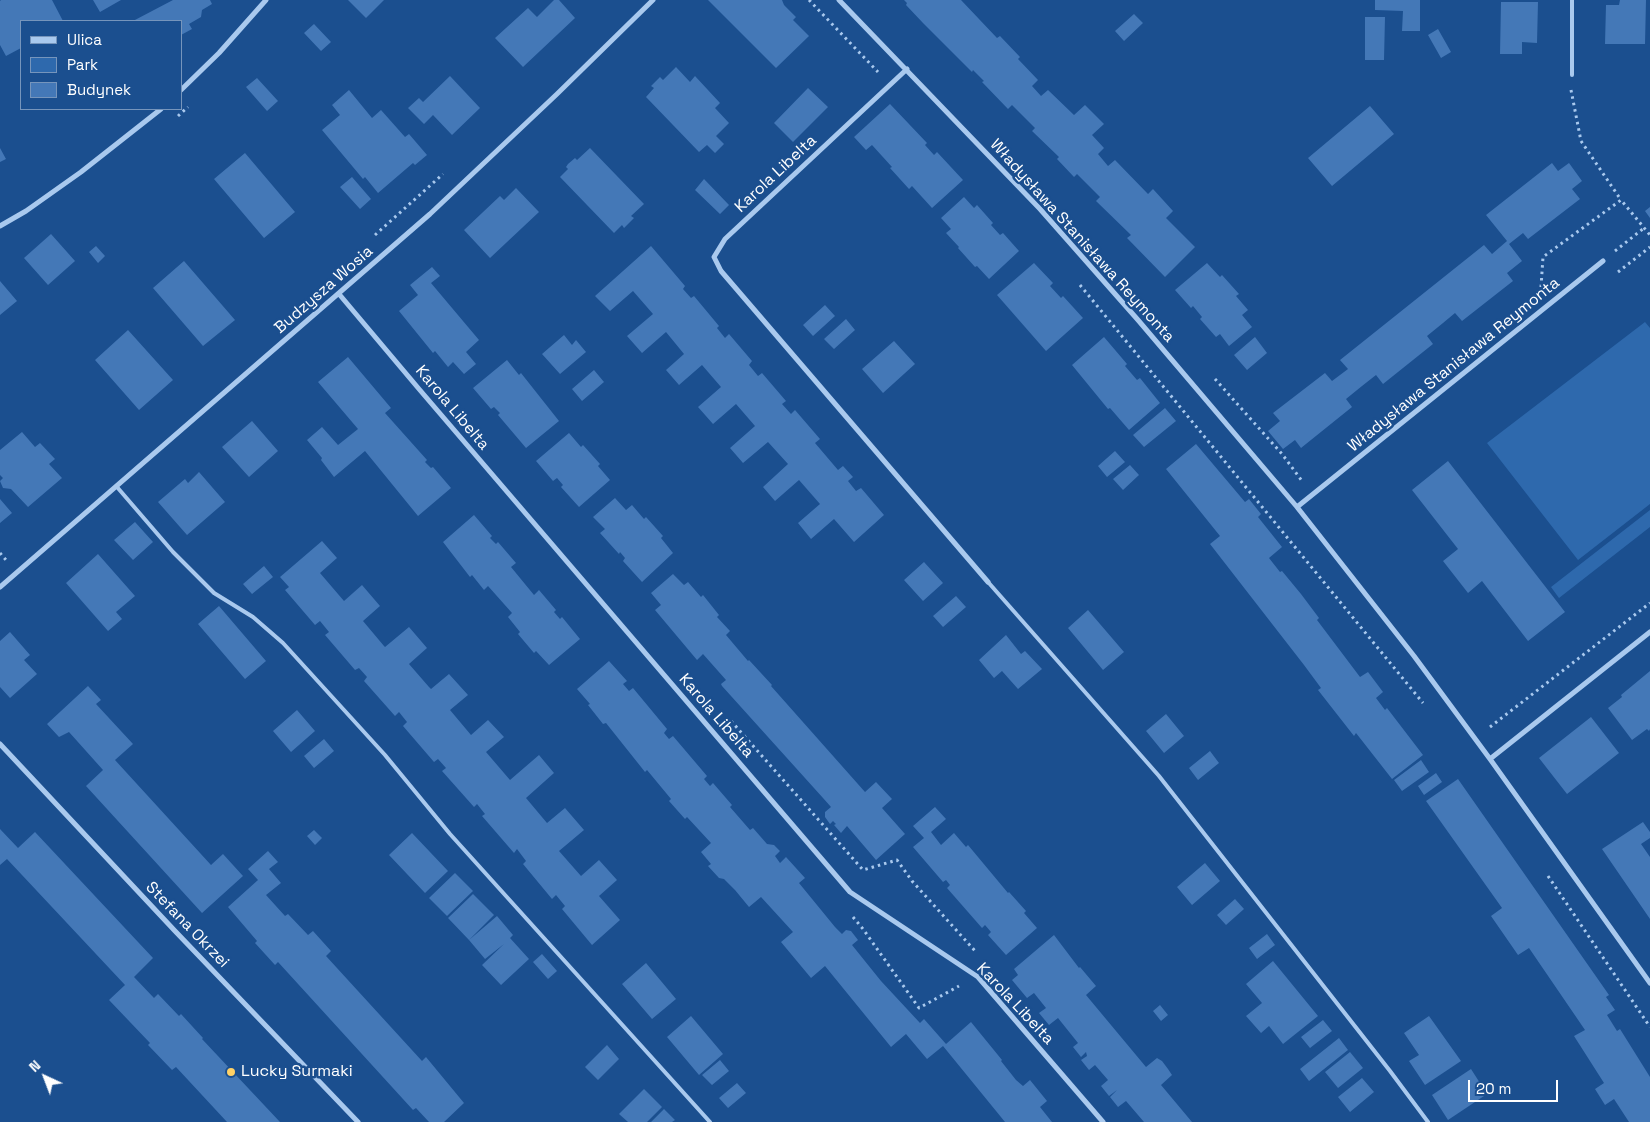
<!DOCTYPE html>
<meta charset="utf-8">
<style>
body{margin:0}
#map{position:relative;width:1650px;height:1122px;overflow:hidden;background:#1b4f8f;font-family:"Space Grotesk",sans-serif}
canvas{display:block}
.legend{position:absolute;left:20px;top:20px;width:162px;height:90px;box-sizing:border-box;background:#1b4f8f;border:1px solid #7695bc;margin:0;padding:6px 9px;list-style:none;font-size:15px;color:#fff}
.legend li{display:flex;align-items:center;gap:10px;height:25px}
.legend b{width:25px;border:1px solid #7695bc}
.north{position:absolute;left:20px;top:1052px;width:50px;height:50px;-webkit-text-stroke:4px #1b4f8f;paint-order:stroke;rotate:317deg;font-size:14px;font-weight:700;line-height:20px;text-align:center;color:#fff}
.north::after{content:'';display:block;margin:auto;width:18px;height:22px;background:#fff;clip-path:polygon(50% 0,100% 100%,50% 72%,0 100%)}
.scale{position:absolute;left:1468px;top:1080px;width:90px;height:22px;box-sizing:border-box;border:2px solid #fff;border-top:0;padding-left:6px;font-size:15px;line-height:18px;white-space:nowrap;color:#fff;-webkit-text-stroke:4px #1b4f8f;paint-order:stroke}
</style>
<div id="map">
<canvas width="1650" height="1122"></canvas>
<ul class="legend">
<li><b style="height:6px;background:#a9c9ee"></b>Ulica</li>
<li><b style="height:14px;background:#2e69ad"></b>Park</li>
<li><b style="height:14px;background:#4478b7"></b>Budynek</li>
</ul>
<div class="north">N</div>
<div class="scale">20 m</div>
</div>
<script>
const context = document.querySelector('canvas').getContext('2d');
context.lineJoin = 'round';
function paint(path, color) { context.fillStyle = color; context.fill(path, 'evenodd'); }
const toPath = rows => new Path2D(rows.map(r => 'M' + r).join(''));
function stroke(path, color, width, dash) { context.strokeStyle = color; context.lineWidth = width; context.lineCap = dash ? 'butt' : 'round'; context.setLineDash(dash || []); context.stroke(path); }
function drawText(font, color, halo, rows, align = 'center') {
  context.font = font + ' "Space Grotesk",sans-serif'; context.lineWidth = 5; context.setLineDash([]); context.textBaseline = 'middle'; context.strokeStyle = halo; context.fillStyle = color; for (const [text, x, y, turn = 0] of rows) {
    context.save(); context.translate(x, y); context.rotate((+turn || 0) * Math.PI / 180); context.textAlign = isNaN(turn) ? turn : align; if (halo) context.strokeText(text, 0, 0); context.fillText(text, 0, 0); context.restore();
  }
}
paint(toPath([
 [1645,322,1650,328,1650,504,1578,560,1487,443],
 [1650,510,1650,527,1559,598,1551,587]
]), '#2e69ad');
paint(toPath([
 [1,0,52,0,63,21,21,21,21,48,6,56,0,45,0,1],
 [93,0,121,0,100,12],
 [173,0,210,0,212,4,202,10,201,17,189,24,192,29,181,35,181,21,133,21],
 [348,0,384,0,366,18],
 [554,0,559,0,575,18,523,67,495,38,528,8,537,17],
 [708,0,782,0,784,5,796,17,793,20,809,36,776,68],
 [904,0,961,0,997,38,1000,36,1020,57,1018,59,1038,80,1032,86,1041,96,1048,90,1074,115,1085,105,1104,124,1092,135,1104,148,1098,154,1108,166,1115,160,1148,194,1153,189,1173,211,1166,218,1195,247,1165,277,1127,238,1131,235,1096,201,1100,197,1077,174,1074,177,1057,159,1059,157,1032,131,1035,128,1012,105,1008,109,982,82,984,81,973,70,972,72,923,23,906,5,907,3],
 [1375,0,1420,0,1420,31,1402,31,1403,11,1375,10],
 [1620,0,1646,0,1645,44,1605,44,1606,5,1619,5],
 [1501,2,1538,2,1537,43,1522,42,1522,54,1500,54],
 [1134,14,1143,23,1124,41,1115,31],
 [1365,17,1385,17,1384,60,1365,60],
 [314,24,331,42,321,51,304,33],
 [1438,29,1451,52,1441,58,1428,35],
 [676,67,690,82,695,76,720,103,715,108,729,123,716,136,724,144,715,153,707,145,699,152,646,97,654,88,651,86,660,77,663,80],
 [450,76,480,108,452,135,433,115,424,124,408,108,419,98,423,102],
 [257,78,278,101,267,111,246,87],
 [808,88,828,107,793,142,774,123],
 [349,90,372,118,381,110,405,137,409,134,427,155,415,165,413,163,378,193,365,177,363,179,322,130,340,115,332,105],
 [890,104,927,143,925,145,934,155,937,152,963,180,932,208,912,186,909,189,890,168,892,167,872,145,866,150,854,137],
 [1370,106,1394,134,1332,186,1308,158],
 [0,148,6,159,0,162],
 [590,148,644,204,631,216,634,218,624,228,622,225,614,233,560,177,568,169,566,167,568,164,575,158,577,160],
 [245,153,295,212,264,238,214,179],
 [1552,163,1558,171,1569,163,1582,181,1572,189,1580,199,1528,239,1523,233,1509,244,1522,261,1507,273,1513,281,1462,321,1455,313,1443,323,1427,336,1433,344,1383,384,1376,375,1362,386,1346,399,1352,407,1301,448,1295,440,1283,449,1268,431,1280,421,1273,413,1325,373,1332,381,1348,369,1340,360,1484,245,1492,254,1507,241,1486,215],
 [352,177,371,199,360,209,340,187],
 [704,179,729,205,720,214,695,190],
 [516,188,539,212,490,258,464,230,500,196,504,200],
 [964,197,974,208,977,205,993,223,991,225,1000,235,1003,233,1019,251,989,279,977,266,975,267,958,248,959,247,946,233,951,229,941,218],
 [1650,207,1650,218,1645,211],
 [51,234,75,261,48,285,24,258],
 [96,246,105,256,98,263,89,252],
 [651,246,685,286,683,289,691,298,694,296,719,326,717,328,725,338,729,334,752,361,749,365,758,376,762,373,786,401,782,404,791,414,795,410,820,439,815,443,838,470,843,466,853,477,848,481,856,491,861,488,884,515,854,542,834,519,811,539,798,523,820,504,799,480,775,501,763,487,788,464,768,442,743,463,730,448,755,426,736,404,713,424,698,407,721,387,702,365,679,385,666,370,684,354,666,332,642,353,627,336,653,314,633,291,610,311,595,296],
 [184,261,235,320,203,346,153,288],
 [1034,263,1053,283,1050,286,1061,298,1063,296,1083,318,1046,351,997,295],
 [1207,263,1220,277,1222,275,1239,294,1236,296,1248,310,1242,315,1252,327,1229,346,1220,334,1216,337,1200,319,1202,317,1193,306,1191,308,1175,290],
 [432,267,440,276,431,283,479,340,466,352,476,364,464,374,453,362,448,367,435,351,433,353,399,311,418,295,410,285],
 [0,281,17,301,0,315],
 [825,305,835,316,813,336,803,325],
 [846,319,855,330,834,349,824,339],
 [128,330,173,380,139,410,95,360],
 [564,335,572,345,576,340,586,352,560,374,542,354],
 [1104,337,1127,364,1125,366,1137,380,1140,378,1160,403,1129,430,1110,408,1108,409,1072,365],
 [1255,337,1267,353,1247,370,1234,355],
 [894,341,915,364,883,393,862,369],
 [348,357,391,408,385,413,427,460,425,462,431,468,433,467,451,488,418,516,365,451,334,477,321,460,322,458,307,440,322,427,338,445,358,429,318,382],
 [507,360,519,375,521,373,559,421,526,448,498,415,500,413,494,407,491,409,473,388],
 [594,370,604,382,582,401,572,389],
 [1165,408,1176,421,1144,447,1133,435],
 [252,421,278,451,249,477,222,447],
 [22,432,35,447,40,443,55,459,49,464,62,478,28,507,11,489,3,488,0,481,3,478,0,475,0,450],
 [569,433,581,447,583,445,600,464,598,466,610,480,579,507,561,487,563,485,557,478,553,481,536,461],
 [1196,444,1245,502,1249,499,1261,514,1258,517,1282,547,1269,558,1280,572,1282,571,1301,594,1319,618,1317,620,1360,677,1368,672,1383,692,1376,698,1385,710,1387,708,1423,755,1392,779,1356,733,1354,736,1318,690,1321,688,1304,665,1210,544,1220,536,1166,469],
 [1115,451,1125,462,1107,477,1098,466],
 [1448,461,1565,612,1528,641,1482,581,1468,593,1443,561,1458,549,1412,490],
 [1130,465,1139,475,1123,490,1113,479],
 [199,472,225,502,187,535,158,502,185,479,188,483],
 [615,498,626,510,632,505,644,519,646,517,663,536,661,538,673,553,642,582,623,561,625,558,620,552,619,554,600,533,605,529,593,517],
 [0,499,12,513,0,523],
 [474,515,492,536,490,538,496,544,498,542,516,563,511,567,534,595,539,590,556,610,554,612,560,619,562,617,580,639,549,665,536,651,534,653,518,634,520,632,508,617,512,613,488,586,484,590,472,575,470,577,443,542],
 [135,522,153,542,133,560,114,540],
 [322,541,337,558,320,573,344,601,362,585,380,606,363,621,384,646,385,647,409,627,427,648,409,664,429,687,431,689,449,674,468,695,450,710,471,735,488,720,504,737,486,752,510,780,539,755,554,773,526,798,547,823,565,808,584,830,559,851,581,876,599,860,617,880,599,896,620,920,592,945,562,909,565,906,556,895,552,899,523,864,526,861,517,849,514,853,482,816,485,814,477,804,474,807,442,771,446,768,438,759,434,762,403,726,407,722,399,712,395,716,364,681,367,677,359,668,355,670,325,635,329,632,320,621,315,625,285,590,289,587,280,577],
 [98,554,135,596,116,612,122,619,108,631,66,583],
 [924,562,943,583,923,601,904,580],
 [264,566,273,577,252,594,243,584],
 [673,574,684,585,688,582,701,597,703,595,719,615,717,617,730,631,726,635,748,661,749,660,772,685,771,686,865,792,876,782,892,799,882,808,905,834,876,860,847,826,841,833,834,825,836,824,833,821,830,824,825,817,825,812,831,807,823,798,722,686,721,684,726,680,703,654,697,660,655,610,661,605,651,593],
 [956,596,966,607,943,627,933,616],
 [219,606,266,661,245,679,198,624],
 [1088,610,1124,652,1103,670,1068,628],
 [10,632,30,655,24,660,37,674,10,698,0,687,0,641],
 [1006,635,1021,654,1025,651,1042,669,1018,689,1002,671,994,678,979,660],
 [609,661,627,681,623,684,629,691,633,688,667,729,664,733,669,739,673,736,707,776,704,779,710,786,713,783,732,805,730,807,750,830,753,828,767,844,774,845,780,851,775,856,780,863,786,857,805,878,799,883,835,927,842,934,846,930,851,931,858,940,852,945,881,981,920,1023,924,1019,946,1044,971,1022,1002,1060,1001,1061,1016,1080,1023,1086,1030,1080,1047,1101,1040,1107,1052,1122,1005,1122,943,1046,927,1059,906,1034,891,1047,825,966,811,978,781,942,793,932,761,897,749,907,735,890,724,879,719,878,708,866,711,864,701,852,711,843,687,817,685,819,669,801,671,799,647,770,645,772,606,723,603,724,588,705,590,704,577,689],
 [1650,671,1650,729,1649,731,1647,729,1632,740,1608,708,1622,697,1621,695],
 [88,686,101,700,96,704,133,744,115,760,211,865,223,854,243,876,202,913,86,786,103,770,69,732,59,737,47,724],
 [297,710,315,731,291,752,273,731],
 [1166,714,1184,736,1164,753,1146,731],
 [1591,717,1619,753,1567,794,1539,758],
 [324,739,334,751,314,768,304,756],
 [1210,751,1219,763,1198,780,1189,768],
 [1421,760,1429,772,1402,791,1394,780],
 [1436,773,1442,782,1424,795,1418,786],
 [1458,779,1609,995,1606,997,1615,1010,1607,1015,1617,1031,1620,1029,1650,1077,1650,1122,1629,1122,1614,1099,1605,1105,1595,1089,1604,1083,1574,1036,1585,1030,1529,948,1518,955,1491,916,1502,908,1426,801],
 [935,807,946,819,931,832,941,845,954,833,966,847,968,845,1008,893,1009,892,1026,911,1024,913,1037,928,1006,955,988,935,991,932,985,925,982,928,947,888,950,885,946,880,943,882,913,847,924,838,913,826],
 [1643,822,1650,832,1650,838,1641,844,1650,857,1650,919,1602,849],
 [0,829,18,848,35,832,153,958,134,977,154,998,158,994,179,1016,181,1014,203,1038,202,1039,280,1122,227,1122,176,1067,172,1070,148,1045,150,1043,109,1000,125,985,7,859,0,865],
 [314,830,322,838,315,845,307,836],
 [412,833,448,871,425,893,389,855],
 [268,851,278,862,269,869,281,883,266,895,285,916,288,914,308,935,313,931,331,951,326,956,422,1061,426,1057,464,1103,444,1122,429,1122,416,1108,413,1110,278,962,275,965,255,943,257,941,228,907,258,880,248,869],
 [1205,863,1220,881,1192,905,1177,887],
 [455,873,473,891,447,916,429,898],
 [473,894,494,915,469,940,448,918],
 [1235,899,1244,909,1226,925,1217,915],
 [497,916,513,935,510,938,529,959,501,985,482,965,504,944,485,959,469,940],
 [1267,934,1275,945,1257,959,1249,948],
 [1054,935,1079,968,1080,967,1096,986,1086,995,1146,1067,1157,1058,1162,1061,1168,1069,1172,1075,1161,1085,1192,1122,1144,1122,1126,1101,1118,1107,1110,1097,1117,1090,1109,1096,1101,1086,1108,1080,1095,1065,1089,1070,1081,1060,1087,1056,1086,1052,1081,1057,1073,1047,1078,1043,1058,1018,1049,1025,1039,1013,1046,1008,1034,993,1027,998,1012,980,1018,975,1014,969],
 [542,954,557,971,548,979,533,962],
 [1273,961,1318,1016,1283,1044,1269,1026,1261,1033,1246,1016,1262,1003,1246,984],
 [646,963,676,999,652,1019,622,984],
 [1160,1005,1168,1015,1161,1021,1153,1011],
 [691,1016,723,1054,699,1075,667,1037],
 [1429,1016,1461,1061,1425,1085,1409,1061,1419,1055,1404,1033],
 [1323,1020,1332,1031,1310,1048,1301,1037],
 [1339,1038,1348,1050,1309,1081,1300,1069],
 [607,1045,619,1059,598,1080,585,1067],
 [1350,1052,1363,1068,1338,1088,1325,1072],
 [720,1060,729,1071,712,1085,702,1075],
 [1471,1069,1487,1094,1448,1120,1432,1095],
 [1362,1078,1374,1092,1350,1112,1338,1097],
 [737,1083,746,1093,728,1108,719,1098],
 [644,1089,662,1107,647,1122,628,1122,619,1114],
 [664,1109,675,1120,672,1122,651,1122]
]), '#4478b7');
stroke(toPath([
 [809,0,878,72],
 [1571,90,1581,141,1621,200],
 [178,116,188,107],
 [375,235,443,174],
 [1615,251,1644,228],
 [1618,272,1650,247],
 [1080,285,1423,703],
 [1541,287,1543,257,1621,200,1650,235],
 [1215,379,1282,454,1302,481],
 [0,553,6,560],
 [731,721,863,870,897,860,912,881,976,952],
 [1490,727,1650,603],
 [1548,876,1650,1027],
 [853,917,863,929,919,1008,959,986]
]), '#a9c9ee', 3, [2.5, 4]);
stroke(toPath([
 [1572,75,1572,0],
 [117,487,173,552,214,593,253,617,283,643,385,755,450,834,710,1122],
 [988,582,1159,776,1390,1071,1428,1122]
]), '#a9c9ee', 4);
stroke(toPath([
 [839,0,1040,209,1138,320,1297,507,1414,656,1490,759,1650,983],
 [907,69,725,239,714,257,721,271,988,582],
 [181,90,219,53,266,0],
 [0,226,26,211,81,172,161,109],
 [339,294,419,389,850,892,978,977,1103,1122],
 [1297,507,1603,261],
 [0,587,430,214,557,94,653,0],
 [0,744,175,931,358,1122],
 [1490,759,1650,632]
]), '#a9c9ee', 5);
for (const [x, y, r, color] of [
 [231,1072,5,"#ffd166"]
]) { const dot = new Path2D(); dot.arc(x, y, r, 0, 2 * Math.PI); context.fillStyle = color; context.fill(dot); stroke(dot, '#1b4f8f', 2); }
drawText('16px', '#fff', '#1b4f8f', [
 ["Karola Libelta",776,174,-43],
 ["Władysława Stanisława Reymonta",1082,241,48],
 ["Budzysza Wosia",324,290,-41],
 ["Władysława Stanisława Reymonta",1454,365,-39],
 ["Karola Libelta",452,408,50],
 ["Karola Libelta",716,716,49],
 ["Stefana Okrzei",187,925,46],
 ["Karola Libelta",1015,1004,47]
]);
drawText('16px', '#fff', '#1b4f8f', [
 ["Lucky Surmaki",241,1072]
], 'left');
</script>
